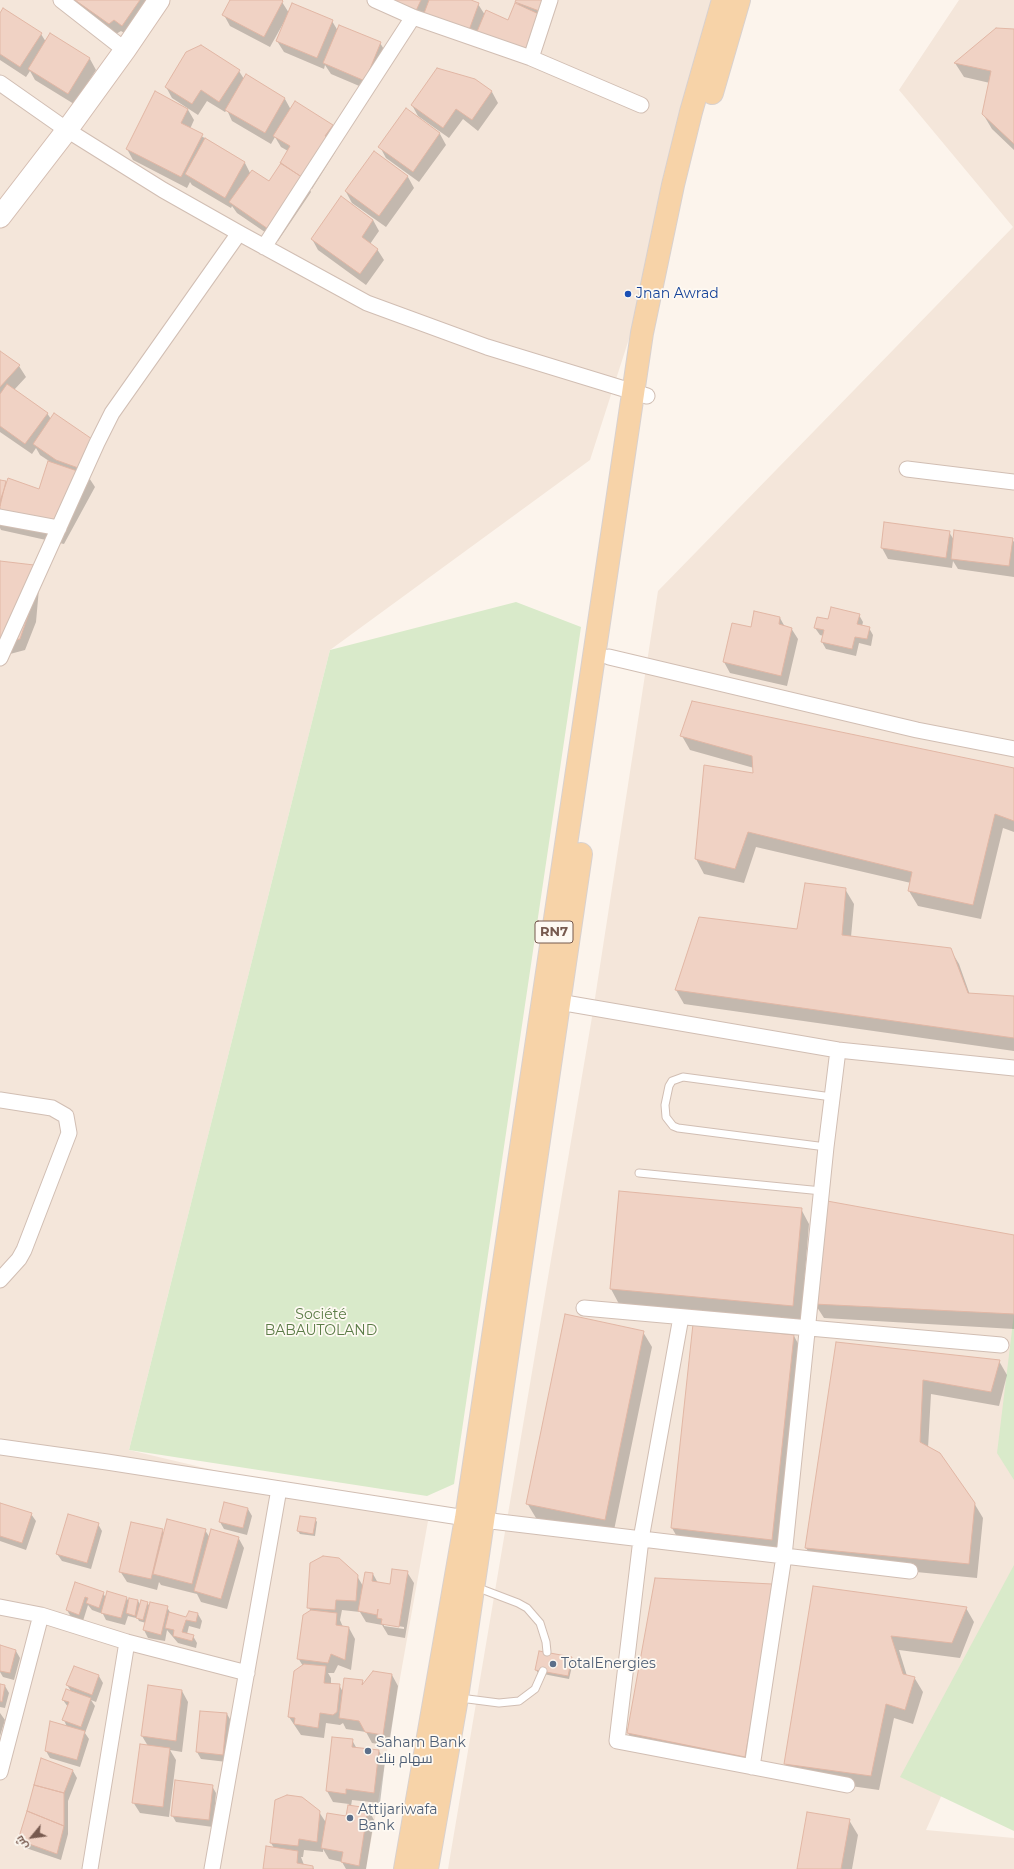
<!DOCTYPE html>
<meta charset="utf-8">
<style>
body{margin:0}
#map{position:relative;width:1014px;height:1869px;overflow:hidden;background:#fcf4ec;font-family:Montserrat,Cairo,sans-serif}
canvas{display:block}
.north{position:absolute;left:12px;top:1817px;width:40px;height:40px;-webkit-text-stroke:3px #fef9f2;paint-order:stroke;rotate:241deg;font-size:11px;font-weight:700;line-height:16px;text-align:center;color:#775a4f}
.north::after{content:'';display:block;margin:auto;width:14px;height:18px;background:#775a4f;clip-path:polygon(50% 0,100% 100%,50% 72%,0 100%)}
</style>
<div id="map">
<canvas width="1014" height="1869"></canvas>
<div class="north">ش</div>
</div>
<script>
const context = document.querySelector('canvas').getContext('2d');
context.lineJoin = 'round';
function paint(path, color) { context.fillStyle = color; context.fill(path, 'evenodd'); }
const toPath = rows => new Path2D(rows.map(r => 'M' + r).join(''));
function stroke(path, color, width, dash) { context.strokeStyle = color; context.lineWidth = width; context.lineCap = dash ? 'butt' : 'round'; context.setLineDash(dash || []); context.stroke(path); }
function drawText(font, color, halo, rows, align = 'center') {
  context.font = font + ' Montserrat,Cairo,sans-serif'; context.lineWidth = 3.5; context.setLineDash([]); context.textBaseline = 'middle'; context.strokeStyle = halo; context.fillStyle = color; for (const [text, x, y, turn = 0] of rows) {
    context.save(); context.translate(x, y); context.rotate((+turn || 0) * Math.PI / 180); context.textAlign = isNaN(turn) ? turn : align; if (halo) context.strokeText(text, 0, 0); context.fillText(text, 0, 0); context.restore();
  }
}
paint(toPath([
 [0,0,738,0,590,460,330,650,129,1450,428,1521,366,1869,0,1869],
 [959,0,1014,0,1014,1634,926,1830,1014,1838,1014,1869,448,1869,593,1011,658,591,1013,227,899,90]
]), '#f4e6da');
paint(toPath([
 [516,602,581,627,454,1484,427,1496,129,1450,330,650],
 [1014,1314,1014,1480,997,1453],
 [1014,1565,1014,1831,900,1777]
]), '#d9eaca');
paint(toPath([
 [73,0,154,0,129,36,121,31,116,34],
 [232,0,279,0,282,2,289,13,332,21,338,31,380,43,387,54,371,91,331,74,325,65,324,69,284,52,277,41,285,23,284,22,270,47,230,26,224,15],
 [375,0,468,0,478,4,485,15,509,21,518,6,517,0,557,0,546,22,549,27,532,67],
 [0,15,41,34,46,42,51,34,90,59,96,70,74,104,35,80,30,71,26,77,0,60],
 [1014,30,1014,150,992,129,983,114,990,83,964,77,955,63],
 [239,71,244,79,246,76,285,99,291,110,332,126,338,137,333,146,336,151,312,189,309,188,311,192,278,241,237,213,232,206,231,208,192,185,190,182,187,188,133,160,127,149,187,108,194,120,190,129,245,163,250,173,269,183,288,151,281,147,275,137,271,144,232,121,227,110,225,112,207,101,198,115,172,98,166,87],
 [475,80,492,92,498,103,478,131,463,119,449,138,418,116,412,105],
 [406,110,440,134,446,145,419,182,386,158,380,147],
 [408,177,414,188,386,227,352,203,346,192],
 [373,220,379,231,370,244,377,249,384,260,366,285,318,250,312,239],
 [0,352,19,366,26,377,14,390,47,413,95,487,64,544,1,530,0,528,0,481,5,482,7,484,39,490,49,461,40,455,36,448,32,454,0,432],
 [949,532,954,540,1012,539,1014,542,1014,577,958,569,953,561,952,568,888,559,882,548],
 [0,562,40,577,36,622,25,650,10,654],
 [859,615,863,622,862,626,869,628,873,635,871,646,859,643,856,656,826,649,822,642,824,636,820,635,815,628,829,620],
 [780,618,785,627,791,628,798,639,787,686,730,673,724,662,751,628],
 [682,736,1014,769,1014,832,1003,828,981,919,918,906,909,891,911,883,756,847,744,883,704,874,696,859,754,775,754,768,690,750],
 [845,889,854,904,851,937,950,949,959,964,970,995,1014,997,1014,1051,684,1004,676,990,797,930],
 [620,1192,801,1209,809,1224,801,1321,619,1304,611,1289],
 [1014,1236,1014,1329,824,1318,815,1304],
 [643,1332,652,1347,613,1535,536,1518,527,1503],
 [794,1336,802,1351,780,1554,680,1542,672,1528],
 [837,1343,999,1361,1007,1375,999,1406,931,1394,928,1448,974,1503,983,1518,977,1578,815,1562,806,1548],
 [224,1503,248,1509,252,1516,247,1535,224,1529,220,1522],
 [0,1504,31,1514,36,1521,26,1550,0,1541],
 [315,1519,317,1522,315,1536,300,1534,298,1531],
 [98,1524,102,1531,91,1569,62,1561,57,1554],
 [162,1530,164,1534,205,1530,210,1538,238,1537,244,1548,227,1609,201,1602,197,1594,161,1585,159,1582,157,1590,127,1582,120,1571],
 [407,1572,414,1583,405,1638,388,1635,382,1625,366,1622,360,1612,342,1610,340,1620,343,1627,349,1628,355,1639,351,1670,338,1665,334,1673,328,1673,331,1678,331,1684,339,1685,343,1692,362,1681,364,1684,392,1675,398,1686,389,1746,372,1743,366,1732,346,1729,343,1723,340,1725,326,1723,324,1738,301,1735,289,1717,295,1671,303,1666,298,1658,311,1611,308,1607,357,1576,363,1586,373,1574,378,1583,391,1585],
 [384,1624,404,1627,404,1629,384,1626],
 [656,1579,772,1585,780,1599,753,1771,637,1748,628,1733],
 [75,1583,103,1593,106,1598,127,1598,129,1603,138,1601,141,1606,147,1603,150,1606,167,1607,171,1614,187,1618,198,1614,202,1621,200,1629,189,1626,187,1634,193,1636,197,1643,196,1648,178,1643,167,1630,165,1641,148,1638,144,1630,146,1623,139,1621,137,1617,136,1618,128,1616,125,1625,106,1620,103,1614,92,1610,88,1605,83,1621,71,1617,67,1610],
 [814,1588,966,1608,974,1622,960,1658,899,1650,907,1676,914,1677,923,1692,913,1724,894,1718,879,1790,794,1778,785,1763],
 [0,1646,16,1651,20,1658,14,1680,3,1677,0,1672],
 [571,1658,573,1662,569,1679,538,1673,536,1670],
 [74,1667,99,1676,103,1683,96,1702,91,1700,95,1706,85,1733,89,1739,80,1767,50,1758,46,1751,67,1727,64,1720,68,1707,63,1700,71,1691,67,1685],
 [0,1685,5,1686,9,1693,5,1708,0,1707],
 [149,1686,182,1691,188,1702,182,1752,170,1750,176,1760,169,1817,140,1813,133,1802,148,1746,142,1736],
 [201,1712,227,1714,231,1721,227,1762,201,1759,197,1752],
 [0,1713,5,1720,0,1736],
 [333,1738,352,1740,357,1749,379,1751,385,1762,380,1803,352,1800,351,1806,368,1809,374,1820,366,1869,346,1869,342,1862,329,1859,323,1849,323,1852,304,1850,303,1857,301,1857,304,1865,313,1867,314,1869,264,1869,274,1848,271,1843,319,1812,327,1824,347,1817,349,1804,333,1802,327,1791],
 [42,1759,73,1771,77,1778,68,1801,68,1834,61,1860,23,1847,19,1840],
 [212,1786,216,1793,213,1827,176,1822,172,1815],
 [849,1820,858,1835,852,1869,798,1869]
]), '#0003');
const building = toPath([
 [75,0,140,0,122,26,114,20,109,24,75,0],
 [230,0,282,0,283,1,264,37,222,15,230,0],
 [382,0,421,0,415,13,382,0],
 [429,0,471,0,479,3,468,33,423,16,429,0],
 [516,0,547,0,542,12,515,2,516,0],
 [292,3,333,20,317,58,276,41,292,3],
 [515,3,543,16,526,56,476,34,486,10,508,20,515,3],
 [3,8,42,33,20,67,0,54,0,13,3,8],
 [339,25,381,42,365,81,323,63,339,25],
 [996,28,1014,29,1014,144,982,114,991,71,954,63,996,28],
 [50,33,90,58,68,94,28,69,50,33],
 [201,45,240,70,219,102,201,90,192,104,165,87,186,52,201,45],
 [437,68,475,79,492,91,472,120,456,109,443,128,411,105,437,68],
 [246,74,285,98,265,133,225,110,246,74],
 [155,91,188,109,181,123,203,134,181,177,126,149,155,91],
 [295,101,333,125,325,136,330,140,305,179,280,163,290,146,273,136,295,101],
 [406,108,440,133,413,172,378,147,406,108],
 [205,138,245,162,225,198,185,174,205,138],
 [374,151,408,176,379,216,345,191,374,151],
 [281,163,306,180,271,231,229,202,252,170,269,181,281,163],
 [341,196,373,220,362,237,378,249,360,274,311,239,341,196],
 [0,351,20,365,0,387,0,351],
 [7,384,48,413,25,444,0,426,0,394,7,384],
 [54,413,92,439,81,469,56,460,33,444,54,413],
 [48,461,89,475,58,533,0,520,0,501,8,478,39,489,48,461],
 [0,480,6,481,0,506,0,480],
 [884,522,950,531,946,558,881,548,884,522],
 [954,530,1013,538,1009,566,951,559,954,530],
 [0,561,34,565,30,610,20,639,3,644,0,643,0,561],
 [831,607,860,614,857,624,870,627,867,639,855,637,852,649,821,642,824,630,814,628,817,617,828,619,831,607],
 [754,611,780,617,779,624,792,628,781,676,723,662,732,623,751,627,754,611],
 [692,701,1014,768,1014,821,995,814,973,905,908,891,912,872,748,832,735,869,695,859,704,765,753,773,752,756,680,736,692,701],
 [805,883,846,888,842,935,951,948,968,993,1014,996,1014,1038,675,990,699,917,797,929,805,883],
 [619,1191,802,1208,793,1306,610,1289,619,1191],
 [827,1201,1014,1235,1014,1314,814,1304,827,1201],
 [565,1314,644,1331,605,1520,526,1504,565,1314],
 [693,1324,794,1335,772,1540,671,1528,693,1324],
 [836,1342,1000,1360,991,1392,923,1380,920,1442,940,1453,975,1503,969,1564,805,1548,836,1342],
 [224,1502,248,1508,243,1528,219,1522,224,1502],
 [0,1503,32,1513,22,1543,0,1536,0,1503],
 [68,1514,99,1523,87,1563,56,1554,68,1514],
 [300,1516,316,1518,313,1534,297,1531,300,1516],
 [167,1519,206,1529,192,1584,153,1574,167,1519],
 [131,1522,163,1529,151,1579,119,1572,131,1522],
 [211,1529,239,1537,221,1599,194,1591,211,1529],
 [323,1556,339,1558,358,1575,356,1601,336,1600,335,1610,307,1608,310,1563,323,1556],
 [392,1569,408,1571,399,1627,381,1624,382,1619,377,1618,378,1609,377,1615,358,1611,365,1572,373,1573,372,1581,390,1584,392,1569],
 [655,1578,772,1584,762,1661,745,1757,627,1733,655,1578],
 [75,1582,104,1592,99,1608,86,1603,88,1598,85,1597,79,1615,66,1610,75,1582],
 [813,1586,967,1607,952,1643,891,1636,903,1674,915,1677,905,1710,886,1704,871,1776,784,1764,813,1586],
 [107,1591,127,1597,121,1618,101,1613,107,1591],
 [129,1598,138,1600,135,1616,126,1613,129,1598],
 [141,1600,148,1602,143,1620,136,1618,141,1600],
 [150,1602,168,1606,161,1635,143,1630,150,1602],
 [311,1610,337,1613,336,1625,349,1627,345,1660,331,1654,328,1663,297,1659,303,1615,311,1610],
 [189,1611,198,1613,196,1622,186,1620,182,1632,194,1635,192,1641,173,1636,174,1630,165,1628,169,1612,186,1617,189,1611],
 [0,1645,16,1650,10,1673,0,1671,0,1645],
 [539,1651,572,1657,568,1676,535,1670,539,1651],
 [304,1664,326,1666,324,1683,340,1684,337,1712,333,1715,320,1713,318,1728,294,1724,295,1718,288,1717,294,1671,304,1664],
 [74,1666,99,1675,92,1695,66,1685,74,1666],
 [373,1671,392,1674,383,1735,365,1732,359,1721,339,1718,344,1678,363,1680,362,1685,373,1671],
 [0,1684,5,1685,2,1702,0,1701,0,1684],
 [148,1685,182,1690,176,1741,141,1736,148,1685],
 [66,1689,91,1698,81,1727,62,1720,69,1702,62,1700,66,1689],
 [200,1711,227,1713,223,1755,196,1752,200,1711],
 [50,1721,85,1731,77,1760,45,1751,50,1721],
 [332,1737,353,1739,352,1747,379,1750,374,1793,346,1789,346,1794,326,1791,332,1737],
 [140,1744,170,1748,163,1807,132,1803,140,1744],
 [41,1758,73,1770,64,1793,34,1785,41,1758],
 [175,1780,213,1785,209,1820,171,1816,175,1780],
 [34,1785,64,1793,64,1826,27,1811,34,1785],
 [287,1795,302,1797,320,1811,317,1842,299,1839,298,1846,270,1843,275,1800,287,1795],
 [348,1805,368,1808,359,1866,341,1862,343,1852,321,1848,327,1813,346,1816,348,1805],
 [27,1811,64,1826,57,1854,18,1840,27,1811],
 [807,1812,850,1819,841,1869,797,1869,807,1812],
 [266,1846,298,1851,297,1863,313,1866,313,1869,263,1869,266,1846]
]);
paint(building, '#f0d2c4');
stroke(building, '#e2b7a5', 1);
const lane = toPath([
 [826,1147,678,1128,673,1126,666,1117,665,1105,669,1086,672,1081,683,1077,832,1097],
 [639,1173,822,1191],
 [476,1587,518,1603,527,1608,540,1623,546,1642,547,1652],
 [460,1698,499,1703,519,1701,535,1689,543,1671]
]);
const street = toPath([
 [61,0,125,50],
 [375,0,413,17,531,58,641,105],
 [531,58,550,0],
 [0,83,67,130,163,190,239,233,367,303,487,347,647,396],
 [264,247,413,17],
 [907,469,1014,482],
 [0,517,59,528],
 [609,657,917,730,1014,749],
 [0,658,97,443,112,413,239,233],
 [559,1002,838,1050,1014,1068],
 [0,1100,52,1108,66,1116,69,1133,24,1250,19,1259,0,1280],
 [584,1308,1001,1345],
 [681,1317,641,1539,617,1741,847,1785],
 [0,1447,107,1462,466,1518,910,1571],
 [0,1607,41,1615,127,1642,247,1673],
 [752,1767,784,1556,826,1147,838,1050],
 [0,1772,41,1615],
 [90,1869,127,1642],
 [212,1869,279,1489]
]);
const secondary = toPath([
 [0,217,67,130,125,50,159,0]
]);
const primary = toPath([
 [712,93,739,0],
 [405,1869,466,1518,642,333,673,185,691,112,723,0],
 [427,1869,457,1698,581,854]
]);
stroke(lane, '#d1beb3', 9);
stroke(street, '#d1beb3', 17);
stroke(secondary, '#d4bdb1', 23);
stroke(primary, '#d9d1ce', 24);
stroke(lane, '#fff', 7);
stroke(street, '#fff', 15);
stroke(secondary, '#fff', 21);
stroke(primary, '#f7d3a8', 22);
for (const [x, y, r, color] of [
 [628,294,4,"#1a4fb4"],
 [553,1664,4,"#5c6f8a"],
 [368,1751,4,"#5c6f8a"],
 [350,1818,4,"#5c6f8a"]
]) { const dot = new Path2D(); dot.arc(x, y, r, 0, 2 * Math.PI); context.fillStyle = color; context.fill(dot); stroke(dot, '#fef9f2', 1.5); }
for (const [x, y, w] of [
 [554,932,38]
]) { const box = new Path2D(); box.roundRect(x - w / 2, y - 11, w, 22, 3); context.fillStyle = '#fef9f2'; context.fill(box); stroke(box, '#775a4f', 1); }
drawText('bold 13px', '#775a4f', null, [
 ["RN7",554,932]
]);
drawText('14px', '#164399', '#fef9f2', [
 ["Jnan Awrad",636,294]
], 'left');
drawText('14px', '#5b7c47', '#fef9f2', [
 ["Société",321,1315],
 ["BABAUTOLAND",321,1331]
]);
drawText('14px', '#4e5e75', '#fef9f2', [
 ["TotalEnergies",561,1664],
 ["Saham Bank",376,1743],
 ["سهام بنك",376,1759],
 ["Attijariwafa",358,1810],
 ["Bank",358,1826]
], 'left');
</script>
